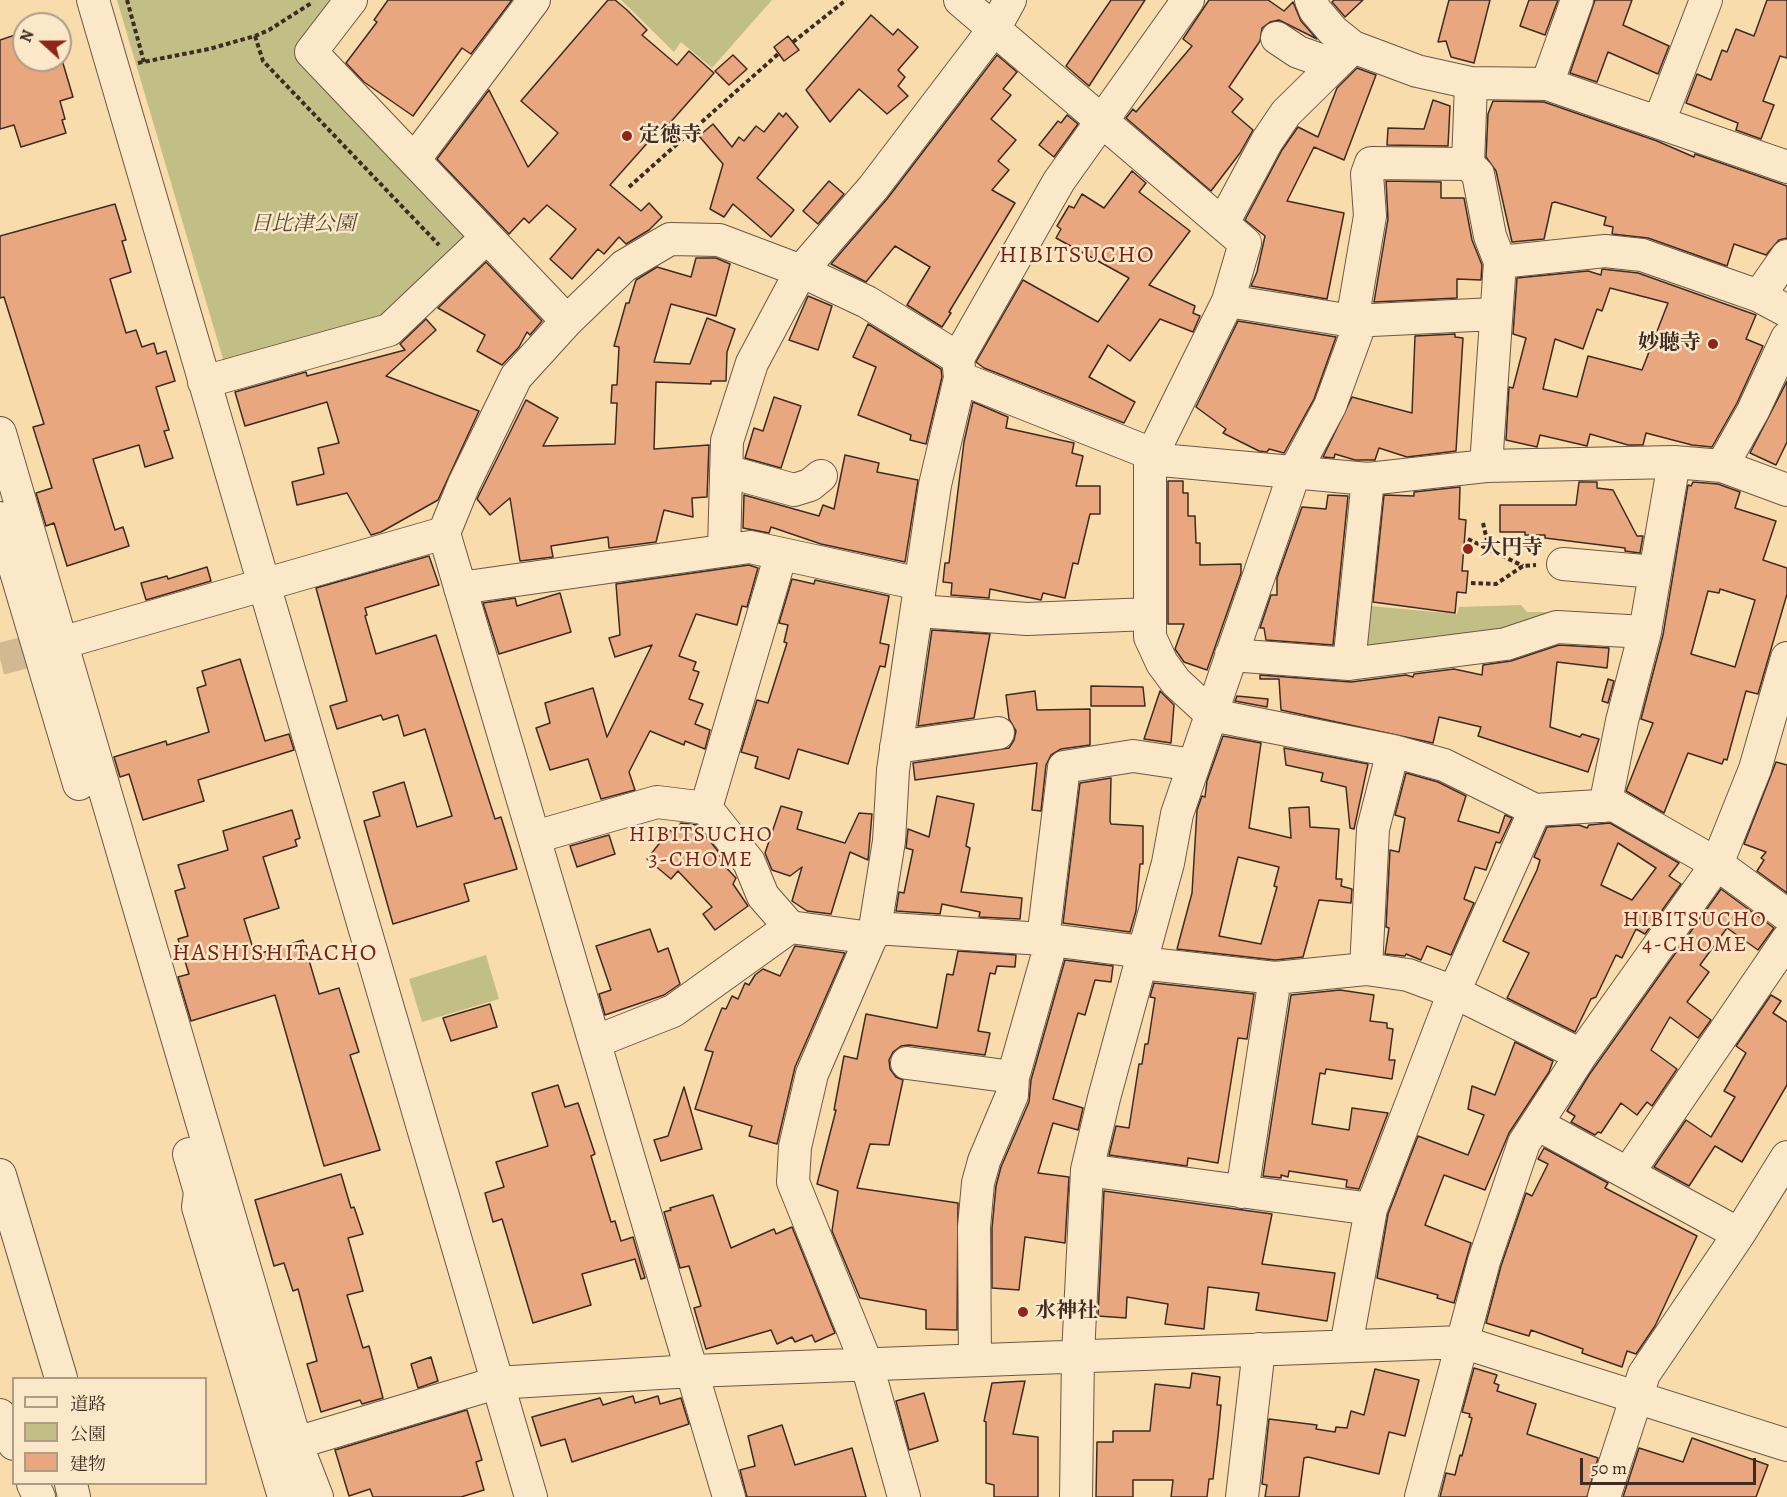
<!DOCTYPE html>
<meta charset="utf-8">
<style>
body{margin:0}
#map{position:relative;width:1787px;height:1497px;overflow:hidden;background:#f8dcac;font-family:Alegreya,"Noto Serif JP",serif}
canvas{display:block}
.legend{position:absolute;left:12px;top:1377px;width:195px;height:108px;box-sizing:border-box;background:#fae8c9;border:2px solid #af9c87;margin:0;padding:8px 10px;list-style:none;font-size:18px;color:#3e2b23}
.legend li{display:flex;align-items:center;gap:12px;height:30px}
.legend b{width:30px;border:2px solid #af9c87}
.north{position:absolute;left:12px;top:12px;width:60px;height:60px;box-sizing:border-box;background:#fae8c9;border:2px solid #af9c87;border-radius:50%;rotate:291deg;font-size:16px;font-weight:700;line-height:24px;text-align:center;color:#3e2b23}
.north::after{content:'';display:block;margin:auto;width:21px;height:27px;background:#8f2418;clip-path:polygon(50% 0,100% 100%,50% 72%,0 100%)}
.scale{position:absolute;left:1580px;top:1458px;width:176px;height:27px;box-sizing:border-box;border:3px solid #3e2b23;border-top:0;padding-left:8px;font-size:18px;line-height:21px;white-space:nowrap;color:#3e2b23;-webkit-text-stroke:4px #fae8c9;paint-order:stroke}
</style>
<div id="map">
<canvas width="1787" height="1497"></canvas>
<ul class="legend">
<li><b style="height:8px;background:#fae8c9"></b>道路</li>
<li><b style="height:16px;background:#c2bf86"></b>公園</li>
<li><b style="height:16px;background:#e8a77e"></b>建物</li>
</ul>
<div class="north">N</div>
<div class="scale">50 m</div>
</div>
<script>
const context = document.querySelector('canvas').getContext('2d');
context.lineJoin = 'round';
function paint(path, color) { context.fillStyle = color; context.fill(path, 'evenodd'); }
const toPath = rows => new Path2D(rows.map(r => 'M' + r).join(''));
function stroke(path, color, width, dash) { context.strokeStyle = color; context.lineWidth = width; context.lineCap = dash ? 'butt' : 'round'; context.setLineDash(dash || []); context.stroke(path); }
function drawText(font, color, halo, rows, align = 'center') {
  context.font = font + ' Alegreya,"Noto Serif JP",serif'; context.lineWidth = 5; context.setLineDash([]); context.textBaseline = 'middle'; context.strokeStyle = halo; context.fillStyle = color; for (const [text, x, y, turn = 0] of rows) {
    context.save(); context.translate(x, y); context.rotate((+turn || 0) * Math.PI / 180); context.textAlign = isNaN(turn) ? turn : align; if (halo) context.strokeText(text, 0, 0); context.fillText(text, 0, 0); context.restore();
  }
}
paint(toPath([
 [117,0,339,0,299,54,473,237,385,321,230,363,223,359],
 [621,0,772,0,712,68,681,42,674,52],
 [1360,605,1457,614,1459,607,1521,605,1527,612,1569,612,1569,621,1365,657],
 [486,955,499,999,422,1022,409,979]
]), '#c2bf86');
const building = toPath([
 [388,0,512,0,471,54,462,48,413,116,364,82,346,63,377,22,374,20,388,0],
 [608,0,615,0,627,10,647,30,642,35,677,65,689,51,714,73,668,125,666,122,610,185,641,211,649,203,662,217,649,230,626,244,619,237,604,254,598,249,572,279,550,259,576,229,547,205,529,223,524,218,509,234,437,159,489,90,528,167,558,133,521,101,608,0],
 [1111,0,1145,0,1089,86,1066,66,1111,0],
 [1209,0,1268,0,1284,11,1293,2,1301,21,1317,39,1279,20,1270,22,1262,28,1260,41,1229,87,1243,99,1232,112,1253,130,1240,153,1211,191,1126,118,1133,109,1136,112,1192,46,1183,39,1209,0],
 [1334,0,1363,0,1345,17,1332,2,1334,0],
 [1449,0,1490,0,1474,63,1451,57,1446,41,1438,42,1449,0],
 [1529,0,1558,0,1545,35,1520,26,1529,0],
 [1595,0,1632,0,1623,25,1669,46,1658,74,1608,52,1597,82,1570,73,1595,0],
 [1767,0,1787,0,1787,58,1780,56,1763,101,1774,105,1761,139,1736,130,1738,123,1686,103,1697,74,1711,80,1722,50,1727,52,1736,29,1754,36,1767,0],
 [871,15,893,35,898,29,918,47,898,70,905,77,898,86,908,96,887,114,859,89,830,122,806,90,871,15],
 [24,32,24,60,62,60,73,97,60,101,65,119,62,120,66,133,21,147,14,125,0,129,0,40,24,32],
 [788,36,799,50,784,61,774,47,788,36],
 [733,55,747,69,729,85,715,71,733,55],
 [997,55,1017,72,1003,89,1011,95,991,119,1016,140,998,161,1009,170,992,190,1015,203,949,312,951,313,942,327,907,305,930,267,895,246,866,282,831,264,887,199,997,55],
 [1357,68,1376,75,1344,160,1314,147,1287,201,1344,213,1327,299,1251,286,1257,272,1265,236,1245,220,1282,150,1298,127,1318,137,1337,88,1357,68],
 [1433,100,1450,106,1448,146,1387,145,1388,128,1424,129,1433,100],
 [1493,101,1544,102,1657,141,1694,157,1695,154,1787,186,1787,238,1779,240,1766,255,1734,244,1727,266,1648,238,1612,234,1613,227,1604,225,1606,217,1555,202,1552,203,1544,239,1512,242,1496,171,1486,157,1488,114,1493,101],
 [779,113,783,117,786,113,798,127,757,178,794,210,771,237,733,204,724,217,710,209,723,164,699,136,713,124,732,147,739,137,744,141,756,126,764,132,779,113],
 [1067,115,1078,124,1054,157,1039,145,1058,121,1061,123,1067,115],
 [1132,171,1146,183,1139,192,1190,231,1149,285,1195,306,1193,313,1200,316,1193,332,1160,319,1130,361,1108,345,1089,377,1135,402,1124,423,984,368,976,362,1023,280,1098,322,1129,278,1056,238,1061,229,1057,226,1069,206,1074,208,1082,194,1104,208,1132,171],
 [829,181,844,194,818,224,803,211,829,181],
 [1386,181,1441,182,1441,198,1464,198,1472,240,1482,265,1481,280,1457,279,1457,298,1374,302,1388,219,1386,181],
 [115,204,126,240,122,241,131,272,110,279,126,333,136,330,142,347,154,343,157,354,166,351,175,381,156,387,169,430,164,431,173,458,145,467,139,445,93,459,115,530,123,527,129,546,67,566,54,523,46,526,36,493,52,488,33,427,44,424,4,297,0,298,0,236,115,204],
 [696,258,716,258,730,264,716,316,671,304,654,362,690,364,707,318,735,329,727,352,726,381,711,381,711,384,656,382,654,449,709,445,707,497,692,498,693,517,664,510,656,542,609,548,608,537,551,546,553,557,520,561,510,498,490,515,477,499,526,400,558,418,543,446,615,444,617,403,611,403,612,385,617,385,619,347,614,346,626,303,629,303,636,280,657,267,691,277,696,258],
 [486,262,542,321,530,335,527,332,519,347,502,365,477,351,485,335,438,308,486,262],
 [1602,269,1638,273,1756,315,1746,339,1763,346,1737,403,1712,447,1692,445,1646,433,1643,445,1628,445,1590,434,1587,446,1540,435,1537,447,1506,440,1509,387,1513,388,1526,338,1513,334,1517,278,1588,271,1601,275,1602,269],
 [1610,288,1668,303,1642,370,1588,356,1577,397,1543,389,1555,339,1583,349,1597,309,1602,311,1610,288],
 [808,296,832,306,818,350,789,340,808,296],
 [426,319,436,330,386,376,479,411,438,500,381,532,371,535,347,493,297,505,292,482,324,474,318,448,339,443,327,402,245,426,235,392,306,372,307,376,405,350,400,344,426,319],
 [1238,321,1336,337,1314,399,1284,453,1269,449,1267,452,1259,451,1223,433,1226,429,1196,407,1238,321],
 [868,324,941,369,942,377,926,444,910,440,911,435,858,415,876,367,853,357,868,324],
 [1455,334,1455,337,1463,338,1456,451,1407,457,1379,448,1375,460,1355,460,1335,454,1334,458,1323,457,1352,397,1412,413,1415,336,1455,334],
 [1787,381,1787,442,1776,465,1750,453,1787,381],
 [774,397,801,406,781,468,745,458,754,428,763,431,774,397],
 [973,402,1008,417,1006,428,1074,443,1072,453,1083,456,1076,486,1100,486,1100,514,1090,514,1078,564,1073,563,1065,598,1043,593,1041,600,990,589,989,598,951,595,952,583,943,582,945,563,949,563,964,442,973,402],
 [845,455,879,463,877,472,918,480,905,562,821,544,771,527,769,533,743,528,744,495,819,516,823,505,834,509,845,455],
 [1168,481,1183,481,1183,493,1188,493,1188,516,1195,516,1196,543,1200,543,1200,565,1241,564,1241,573,1207,670,1184,662,1175,649,1184,624,1168,624,1168,481],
 [1579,482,1597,482,1597,488,1613,490,1637,536,1643,536,1640,553,1625,551,1625,548,1545,538,1545,535,1525,535,1525,532,1500,532,1500,505,1576,505,1579,482],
 [1693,482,1718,484,1740,492,1735,508,1776,521,1763,560,1787,568,1787,594,1758,694,1746,691,1727,760,1724,759,1722,764,1688,753,1664,813,1626,791,1653,723,1641,719,1663,635,1688,485,1691,486,1693,482],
 [1720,589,1755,600,1735,667,1691,654,1708,591,1719,593,1720,589],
 [1460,487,1459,519,1466,520,1462,571,1468,571,1466,593,1457,592,1455,613,1373,602,1384,495,1414,496,1414,492,1460,487],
 [1328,495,1348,496,1333,645,1266,640,1264,628,1260,628,1271,595,1277,595,1277,578,1302,507,1326,509,1328,495],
 [429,556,439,585,365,608,367,615,365,616,376,654,436,635,495,819,501,817,517,869,464,884,469,901,393,924,364,821,380,816,373,792,404,782,417,827,452,816,425,729,404,736,398,715,383,720,381,715,337,729,330,706,347,701,316,588,429,556],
 [749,565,758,568,747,607,742,606,737,625,696,614,679,656,696,662,693,670,699,672,689,699,703,704,695,724,710,730,705,749,685,741,684,745,650,731,629,772,635,790,601,799,588,759,550,770,536,728,550,723,545,703,593,688,607,737,652,645,615,657,609,638,620,635,616,584,749,565],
 [207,567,211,581,146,600,141,583,167,576,168,579,207,567],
 [792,579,814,584,815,580,889,596,880,643,889,645,885,667,880,666,848,764,798,749,789,779,755,768,758,757,741,752,757,700,768,703,787,643,784,642,788,625,779,623,792,579],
 [560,593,571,632,499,654,483,603,515,598,517,606,560,593],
 [932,630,990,634,974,718,918,726,932,630],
 [1559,645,1609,648,1607,668,1557,662,1550,727,1580,737,1582,734,1599,739,1588,772,1478,736,1481,727,1439,717,1433,743,1281,710,1279,679,1260,679,1260,675,1351,682,1406,675,1413,677,1414,674,1454,669,1482,675,1483,665,1511,661,1559,645],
 [240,659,265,741,289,734,294,750,198,780,204,801,143,820,129,774,120,777,114,757,166,741,167,745,209,732,197,688,206,685,202,671,240,659],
 [1608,679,1614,681,1608,703,1602,701,1608,679],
 [1091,686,1143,687,1145,706,1091,706,1091,686],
 [1035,691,1037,710,1090,709,1090,745,1061,749,1051,755,1046,765,1041,811,1032,810,1037,763,915,780,913,763,1009,748,1014,740,1016,731,1009,719,1006,695,1035,691],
 [1160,691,1174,705,1171,743,1144,739,1160,691],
 [1237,696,1268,699,1267,707,1235,701,1237,696],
 [1223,736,1261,743,1249,828,1291,838,1289,808,1309,807,1310,827,1339,829,1336,879,1342,879,1341,886,1352,889,1351,903,1319,900,1303,957,1275,960,1177,949,1192,893,1197,810,1202,796,1205,797,1207,781,1223,736],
 [1238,857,1279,867,1274,886,1277,887,1261,944,1219,936,1238,857],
 [1284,748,1368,764,1354,829,1350,828,1346,787,1321,781,1323,773,1286,765,1284,748],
 [1776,762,1787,765,1787,893,1757,871,1764,860,1761,858,1766,852,1744,844,1776,762],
 [1406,773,1438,782,1466,796,1458,821,1499,833,1505,815,1512,818,1500,843,1496,842,1486,870,1475,867,1464,899,1474,903,1451,955,1427,946,1421,960,1406,954,1405,956,1385,954,1389,928,1386,927,1390,850,1399,852,1405,818,1395,815,1406,773],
 [1111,778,1110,821,1111,824,1143,826,1143,864,1140,864,1136,911,1130,932,1063,923,1080,783,1111,778],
 [937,796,974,804,966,846,970,848,961,892,1022,898,1020,919,979,917,980,912,942,904,940,914,896,911,899,892,904,893,913,850,906,848,908,829,929,837,937,796],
 [781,806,802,812,797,829,845,843,859,813,872,814,868,860,850,852,831,914,807,911,792,901,802,867,790,876,772,870,765,853,781,806],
 [292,810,300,838,295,840,297,846,263,857,279,908,244,919,255,955,303,940,319,994,339,988,359,1052,350,1055,380,1150,324,1166,275,995,191,1021,178,977,189,974,178,939,188,936,175,891,185,888,178,865,228,850,223,831,292,810],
 [681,823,697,825,721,855,717,858,736,878,733,884,748,906,715,930,703,914,712,907,678,871,671,879,647,859,670,830,673,833,681,823],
 [1610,823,1679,863,1669,876,1681,884,1645,934,1636,929,1622,958,1616,955,1596,997,1591,999,1575,1032,1507,998,1529,953,1503,941,1537,870,1540,860,1534,857,1547,827,1579,825,1587,828,1589,825,1610,823],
 [1618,843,1656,868,1632,900,1601,885,1618,843],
 [609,835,615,854,577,867,570,846,609,835],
 [1721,889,1774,928,1758,950,1727,928,1700,965,1709,972,1687,1002,1711,1020,1698,1038,1670,1017,1651,1050,1677,1069,1652,1106,1647,1102,1637,1115,1621,1103,1601,1133,1598,1132,1595,1135,1571,1122,1575,1116,1567,1111,1589,1075,1721,889],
 [650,929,658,952,668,948,680,984,664,995,605,1015,599,994,611,990,596,946,650,929],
 [795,946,845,953,795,1067,777,1144,749,1136,752,1126,695,1109,713,1052,705,1050,722,1008,726,1009,732,996,738,999,745,983,749,985,755,975,763,969,780,976,795,946],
 [958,951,1016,955,1015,967,997,966,995,974,990,973,978,1031,990,1033,985,1055,909,1045,901,1046,893,1052,889,1060,890,1069,896,1077,903,1080,889,1145,870,1144,857,1188,958,1203,957,1330,926,1329,926,1310,860,1298,832,1231,838,1191,817,1184,836,1110,834,1110,844,1056,857,1059,866,1014,937,1028,947,974,953,975,958,951],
 [1065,960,1113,966,1111,982,1095,980,1085,1015,1078,1013,1053,1099,1083,1108,1078,1130,1053,1123,1038,1173,1069,1177,1065,1243,1025,1237,1019,1290,992,1288,992,1228,996,1186,1001,1167,1029,1102,1031,1080,1065,960],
 [1154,983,1254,994,1247,1039,1238,1038,1218,1163,1188,1158,1187,1166,1109,1155,1116,1126,1129,1128,1139,1064,1142,1064,1145,1044,1148,1044,1155,998,1150,997,1154,983],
 [1340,990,1374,995,1370,1021,1387,1023,1387,1028,1393,1029,1389,1060,1395,1060,1392,1079,1326,1069,1325,1074,1320,1073,1312,1124,1349,1130,1352,1108,1388,1113,1359,1189,1346,1187,1347,1180,1289,1171,1288,1177,1281,1175,1281,1178,1263,1176,1291,995,1340,990],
 [1771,995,1781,1001,1773,1013,1787,1022,1787,1085,1742,1162,1715,1146,1689,1186,1654,1167,1686,1120,1711,1137,1735,1097,1724,1091,1746,1053,1736,1046,1771,995],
 [490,1004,497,1027,451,1041,443,1018,490,1004],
 [1515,1042,1553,1061,1549,1072,1509,1133,1485,1190,1444,1175,1425,1225,1471,1243,1454,1303,1437,1298,1438,1295,1377,1278,1388,1214,1418,1136,1468,1155,1484,1115,1468,1109,1472,1086,1495,1095,1515,1042],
 [558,1085,565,1107,578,1103,595,1154,591,1156,611,1222,615,1221,621,1241,633,1237,645,1278,641,1279,635,1259,582,1274,591,1305,533,1323,502,1219,493,1222,485,1193,504,1187,496,1162,548,1146,532,1093,558,1085],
 [684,1087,702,1149,661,1161,654,1140,668,1136,684,1087],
 [1544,1148,1608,1183,1605,1188,1697,1236,1655,1326,1636,1354,1627,1351,1622,1367,1582,1353,1583,1349,1531,1330,1529,1336,1486,1323,1501,1266,1526,1193,1532,1196,1548,1164,1538,1159,1544,1148],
 [341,1174,351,1208,354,1207,363,1234,348,1238,363,1291,347,1295,363,1348,369,1346,383,1398,362,1404,360,1400,321,1412,307,1364,317,1361,298,1289,293,1291,284,1263,274,1266,255,1200,341,1174],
 [1104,1191,1272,1214,1262,1264,1335,1273,1327,1321,1256,1310,1259,1293,1208,1287,1204,1329,1165,1324,1168,1304,1127,1297,1126,1318,1098,1316,1104,1191],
 [713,1195,731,1248,774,1229,776,1234,792,1227,835,1333,815,1342,812,1335,795,1342,792,1337,777,1344,771,1330,706,1349,694,1308,701,1306,689,1266,680,1268,664,1212,671,1210,670,1208,713,1195],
 [431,1357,438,1381,418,1388,411,1364,431,1357],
 [1474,1368,1497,1375,1494,1383,1499,1385,1497,1391,1536,1404,1527,1434,1598,1458,1587,1497,1440,1497,1446,1473,1455,1475,1460,1455,1462,1456,1472,1418,1469,1417,1470,1414,1462,1412,1474,1368],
 [1375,1369,1419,1380,1405,1436,1389,1432,1379,1474,1308,1457,1304,1458,1299,1497,1265,1497,1267,1485,1262,1484,1269,1419,1317,1425,1316,1429,1335,1432,1336,1427,1347,1428,1351,1411,1364,1415,1375,1369],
 [1192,1373,1220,1377,1217,1405,1221,1405,1218,1436,1213,1479,1209,1479,1207,1497,1171,1497,1173,1480,1133,1480,1133,1497,1096,1497,1097,1442,1113,1442,1113,1431,1150,1431,1155,1384,1190,1388,1192,1373],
 [1025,1381,1013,1434,1038,1437,1038,1497,994,1497,994,1485,986,1483,986,1422,984,1421,992,1383,1025,1381],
 [924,1393,938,1441,909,1450,896,1401,924,1393],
 [633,1396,635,1403,658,1396,660,1404,681,1398,689,1424,572,1462,565,1439,541,1446,532,1417,600,1398,603,1405,633,1396],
 [467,1410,482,1460,476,1462,484,1490,461,1497,373,1497,370,1489,349,1496,335,1450,467,1410],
 [782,1425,795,1465,852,1448,866,1497,747,1497,740,1470,755,1466,748,1436,782,1425],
 [1692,1438,1768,1465,1756,1497,1623,1497,1639,1448,1683,1462,1692,1438]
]);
paint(building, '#e8a77e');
stroke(building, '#3e2b23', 1.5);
stroke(toPath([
 [0,659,47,647]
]), '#d3b991', 32, [32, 16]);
const minor = toPath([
 [93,0,531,1497],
 [351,0,311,52,567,321],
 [960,0,1245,243,1228,301,1150,459,1150,637,1162,663,1176,682,1212,715,1393,751,1444,765,1535,810,1614,805,1717,864,1787,915],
 [1311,0,1315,10,1333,31,1353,47,1417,71,1471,83,1547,84,1787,167],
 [1277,38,1298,52,1335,65],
 [1471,83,1468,164,1478,174,1490,236,1500,262,1486,466],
 [1547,84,1577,0],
 [1659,122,1706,0],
 [414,160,534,0],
 [1223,223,1267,141,1286,113,1353,47],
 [1500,262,1605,251,1642,255,1759,296,1787,311],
 [1759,296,1787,256],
 [1228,301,1352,321,1494,314],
 [1352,321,1370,216,1367,174,1371,163,1468,164],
 [960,378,1152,454],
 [204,382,389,330,487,237],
 [0,433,296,1443,317,1497],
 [1150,459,1368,479,1486,466,1674,462,1722,466,1787,490],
 [1722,466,1753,411,1787,338],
 [726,471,794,490,810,485,821,476],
 [0,518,79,784],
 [724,549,727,441,752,363,801,271,873,188,994,29,1010,0],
 [1563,564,1655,572],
 [460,588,750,547,920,584],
 [918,611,1027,619,1149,614],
 [47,647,444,533],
 [1231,655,1349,664,1506,644,1557,627,1645,632],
 [1349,664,1368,479],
 [896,747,998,733],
 [1605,806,1622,721,1645,632,1674,462],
 [706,808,781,554],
 [535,837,657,802,706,808,749,862,763,896,790,927,871,938],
 [875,928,1043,939,1143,952],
 [1043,939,1064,767,1133,756,1194,765],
 [1141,963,1275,978,1366,969,1408,975,1454,992,1581,1055],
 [1366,969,1373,829,1393,751],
 [597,1041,673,1011,790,927],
 [907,1063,1013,1077],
 [1537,1124,1739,1234],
 [189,1154,200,1192,198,1207,284,1497],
 [1087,1170,1371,1209],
 [1628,1173,1787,940],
 [0,1175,61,1378],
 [1242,1192,1275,978],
 [1346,1346,1371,1209,1454,992,1535,810],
 [975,1360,974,1227,978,1183,984,1161,1012,1095,1013,1077,1052,940],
 [0,1415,14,1444],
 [296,1443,496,1383,692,1371,1462,1342,1787,1445],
 [33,1484,39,1497],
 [71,1484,74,1497],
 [729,1497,444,533,464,484,516,377,567,321,624,266,670,239,719,240,801,271,867,302,958,358],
 [904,1497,867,1365,793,1182,795,1147,812,1074,875,928,889,841,893,770,935,485,960,378,958,358,1059,181,1188,0],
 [1076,1497,1078,1355,1087,1170,1104,1098,1168,863,1177,814,1295,471,1330,406,1361,321],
 [1242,1497,1259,1349],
 [1421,1497,1484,1261,1524,1143,1581,1055,1717,864,1755,769,1787,658],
 [1604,1497,1644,1374,1739,1234,1787,1157]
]);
stroke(minor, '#6c5745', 34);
stroke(toPath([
 [127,0,144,62],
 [255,36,263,61,439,245],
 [793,42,846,0],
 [138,63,209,49,255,36,269,30,313,2],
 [629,187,778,54],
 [1483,523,1489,549],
 [1468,539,1523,566],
 [1471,583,1496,584,1523,566,1536,565]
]), '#3e2b23', 4, [4.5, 3]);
stroke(minor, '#fae8c9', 32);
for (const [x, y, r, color] of [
 [627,136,6,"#8f2418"],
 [1713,344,6,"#8f2418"],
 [1468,549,6,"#8f2418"],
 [1023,1312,6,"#8f2418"]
]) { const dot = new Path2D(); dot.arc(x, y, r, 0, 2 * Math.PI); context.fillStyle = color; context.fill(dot); stroke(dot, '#fae8c9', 2); }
drawText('bold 21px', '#3e2b23', '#fae8c9', [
 ["定徳寺",639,136],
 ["妙聴寺",1701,344,"right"],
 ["大円寺",1480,549],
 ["水神社",1035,1312]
], 'left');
drawText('italic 21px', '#584937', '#fae8c9', [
 ["日比津公園",303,225]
]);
context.letterSpacing = '1.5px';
drawText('22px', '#7a1f14', '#fae8c9', [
 ["HIBITSUCHO",701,836],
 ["3-CHOME",701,861],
 ["HIBITSUCHO",1695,921],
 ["4-CHOME",1695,946]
]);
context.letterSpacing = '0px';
context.letterSpacing = '1.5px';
drawText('24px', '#7a1f14', '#fae8c9', [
 ["HIBITSUCHO",1077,256],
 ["HASHISHITACHO",275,954]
]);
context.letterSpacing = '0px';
</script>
